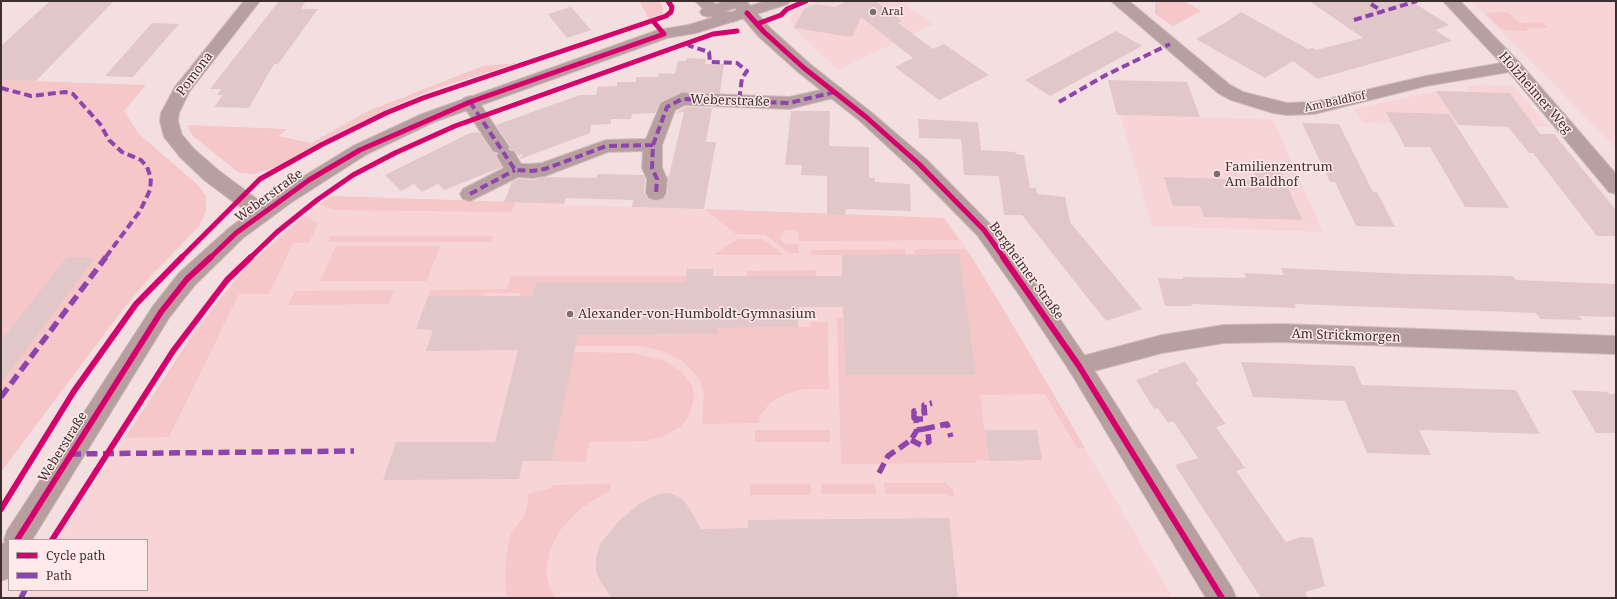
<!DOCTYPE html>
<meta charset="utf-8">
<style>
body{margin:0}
#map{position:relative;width:1617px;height:599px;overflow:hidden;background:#f4dfe0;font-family:"Noto Serif",serif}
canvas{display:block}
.frame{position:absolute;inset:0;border:2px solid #3d2f2f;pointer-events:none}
.legend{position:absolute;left:8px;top:539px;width:140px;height:52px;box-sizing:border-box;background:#ffe9e9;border:1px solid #b19f9f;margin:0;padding:5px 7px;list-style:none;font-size:12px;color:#3d2f2f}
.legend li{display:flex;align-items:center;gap:8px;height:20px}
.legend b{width:20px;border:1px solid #b19f9f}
</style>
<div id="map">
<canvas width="1617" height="599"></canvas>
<div class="frame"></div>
<ul class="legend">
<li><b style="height:5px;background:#d6006c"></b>Cycle path</li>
<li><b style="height:5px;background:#8e44ad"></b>Path</li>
</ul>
</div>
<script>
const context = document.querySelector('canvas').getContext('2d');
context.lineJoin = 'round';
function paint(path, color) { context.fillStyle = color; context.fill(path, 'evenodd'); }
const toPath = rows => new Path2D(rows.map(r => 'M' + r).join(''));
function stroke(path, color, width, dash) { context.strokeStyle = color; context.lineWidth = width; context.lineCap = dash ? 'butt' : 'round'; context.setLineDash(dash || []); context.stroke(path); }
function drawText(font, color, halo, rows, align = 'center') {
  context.font = font + ' "Noto Serif",serif'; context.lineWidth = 3; context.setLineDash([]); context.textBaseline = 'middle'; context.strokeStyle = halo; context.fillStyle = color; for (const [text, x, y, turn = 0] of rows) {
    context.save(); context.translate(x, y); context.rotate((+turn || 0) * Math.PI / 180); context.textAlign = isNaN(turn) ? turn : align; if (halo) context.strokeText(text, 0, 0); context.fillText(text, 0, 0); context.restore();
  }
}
paint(toPath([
 [818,1,899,1,934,24,838,70,794,29,791,24,790,18,795,11,803,6],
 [1471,1,1616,1,1616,149,1538,68],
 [1486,84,1488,86,1514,86,1548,127,1363,123,1354,109,1436,91,1470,92,1467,86],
 [1120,115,1270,119,1274,122,1323,232,1152,226],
 [331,196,944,218,974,259,1007,315,1173,598,26,598,30,590,147,590,147,540,57,540,191,337,215,305,247,266,288,229]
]), '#f7d5d6');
paint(toPath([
 [639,1,660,1,663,8,663,12,658,16,649,19],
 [1159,1,1184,1,1201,11,1173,26,1155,14,1155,3],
 [1507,12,1520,23,1542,22,1547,28,1526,28,1528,31,1502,30,1485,13],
 [517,63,432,90,401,103,316,144,279,166,254,174,239,173,194,137,190,132,188,125,287,129,278,136,311,143,368,111,483,66],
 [1,80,146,85,124,111,139,134,198,185,206,196,206,211,199,226,150,277,123,309,1,472],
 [331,196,515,202,512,212,334,210,320,204],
 [704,209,944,218,959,240,799,241,799,234,794,230,786,230,781,234,780,240,785,244,799,244,799,253,789,253,765,235,736,234],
 [304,216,318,223,309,243,293,243,269,294,239,294,169,437,125,438,191,337,215,305,247,266],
 [330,236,493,236,492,242,328,242],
 [738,239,762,239,784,255,713,255],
 [336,246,440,246,427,281,320,281],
 [905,249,906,255,811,255,811,250],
 [914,249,966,249,1007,315,1085,448,1077,448,1045,394,980,395,989,461,976,460,976,463,841,464,837,318,843,318,845,375,976,375,959,255,914,254],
 [816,270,816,276,747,276,747,271],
 [511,276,686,276,685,282,536,283,532,296,520,296,520,293,484,293,483,296,428,296,430,290,507,289],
 [394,290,389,304,288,305,295,291],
 [811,322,828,322,829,389,803,389,785,394,771,402,760,415,759,423,702,424,704,396,700,380,691,369,682,361,662,351,640,346,575,346,578,335,717,334,718,328,811,327],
 [574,352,634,353,665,361,680,371,692,385,694,398,690,414,681,426,663,437,646,441,589,442,586,462,552,461],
 [755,430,830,430,830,442,755,442],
 [884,483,946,483,953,490,954,495,952,497,948,496,948,494,885,494],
 [611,484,611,490,581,508,561,529,555,539,550,551,546,573,548,583,555,598,506,598,505,570,508,545,512,531,523,518,528,504,528,494,551,488,553,485],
 [750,484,811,484,811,495,750,495],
 [821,484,875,484,876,494,821,494]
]), '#f5c7c8');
paint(toPath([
 [50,1,114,1,36,81,1,80,1,46],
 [279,1,306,1,301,9,318,9,278,64,274,64,249,108,214,107,223,95,217,95,221,89,210,89],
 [841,1,875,1,902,21,898,23,933,49,944,44,989,75,939,100,895,67,913,58,861,17,852,37,794,28,804,9,817,4,835,7,844,3],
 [1309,1,1411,1,1449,25,1435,30,1452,41,1317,79,1293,61,1265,78,1196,39,1223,24,1241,12,1308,49,1313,48,1316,50,1363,38],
 [571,7,591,30,567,38,548,14],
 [152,23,179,24,133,77,105,76],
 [1116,31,1142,46,1050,96,1025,80],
 [687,58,706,59,705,64,724,64,720,93,681,92,660,102,655,113,632,114,631,119,611,119,611,124,591,125,590,133,520,159,523,153,518,156,515,151,510,149,510,146,496,125,580,95,596,95,598,87,617,86,617,82,636,82,636,77,658,77,659,73,675,74,678,61,686,61],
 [1108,80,1187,82,1200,117,1117,115],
 [1436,91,1510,93,1540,134,1554,134,1616,210,1616,236,1597,236,1533,153,1529,153,1508,127,1459,125],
 [685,107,712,108,706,142,716,142,704,209,632,207,633,200,566,198,564,204,504,202,512,182,518,179,532,180,547,177,596,178,598,174,644,175,645,179,644,193,648,199,656,201,663,199,668,193,667,176,669,176,684,112,676,113],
 [791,111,830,111,829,146,869,147,869,178,875,178,875,182,910,184,911,211,846,209,845,215,827,214,827,176,801,175,802,165,785,165],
 [1386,112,1449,114,1509,208,1465,207,1430,147,1405,147],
 [918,119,978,122,981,150,1015,152,1016,154,1024,155,1030,188,1036,188,1037,194,1065,197,1070,222,1142,309,1106,321,1022,215,1004,215,999,176,964,175,961,139,919,138],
 [1302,123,1339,124,1373,192,1377,192,1395,227,1356,226,1335,182,1330,182],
 [479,132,492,152,497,154,496,157,502,167,444,190,438,184,422,192,414,184,401,191,385,175,470,133],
 [1251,164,1278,165,1302,220,1204,217,1200,206,1173,206,1164,177,1257,180],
 [959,254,976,375,845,375,843,307,798,307,798,327,718,328,717,334,578,335,552,461,523,461,519,479,383,480,396,442,495,442,518,350,426,351,433,330,416,329,428,296,532,296,536,283,685,282,687,269,713,269,713,276,842,276,842,255],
 [67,257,95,258,1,383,1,341],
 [1281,268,1409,274,1513,276,1516,280,1616,284,1616,317,1579,316,1582,320,1540,319,1536,313,1295,304,1296,308,1191,304,1192,306,1165,306,1158,278,1183,279,1183,277,1246,278,1244,273,1284,275],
 [1185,362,1199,381,1195,382,1226,424,1216,427,1245,468,1236,471,1286,542,1301,537,1313,538,1325,586,1305,592,1308,598,1261,598,1175,465,1198,458,1173,421,1168,423,1158,408,1154,409,1136,380,1159,372,1158,370],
 [1241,362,1354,366,1362,385,1516,390,1540,434,1419,430,1431,455,1367,453,1345,401,1253,397],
 [1571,390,1608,392,1609,394,1616,394,1616,433,1596,433],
 [985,430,1037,430,1042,460,989,461],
 [670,493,681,498,688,506,701,529,748,528,748,520,949,518,958,598,612,598,602,584,596,572,596,558,600,544,619,521,639,504,658,494]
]), '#e2c7c8');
const minor = toPath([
 [244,1,260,1,189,92,179,113,178,121,182,135,194,149,218,170,269,208,272,213,269,218,262,220,255,218,204,180,180,157,164,137,160,121,161,113,175,87,244,1],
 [1111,1,1129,1,1230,85,1243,92,1287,103,1314,102,1426,76,1501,63,1443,1,1460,1,1519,62,1616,174,1616,194,1609,192,1509,72,1426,86,1314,114,1287,115,1273,113,1231,100,1218,93,1111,1],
 [835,87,841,88,844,92,841,96,789,109,685,105,675,110,662,145,662,168,667,179,666,193,663,198,656,200,649,198,646,193,647,179,642,168,643,151,608,152,545,176,532,178,518,177,470,201,463,199,460,194,463,189,504,168,497,156,499,153,493,151,461,102,464,98,470,96,476,98,509,147,508,150,514,152,521,164,532,164,542,163,606,140,646,139,661,103,682,93,789,97,835,87],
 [1282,324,1616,336,1616,354,1282,342,1224,343,1162,353,1079,375,1071,373,1067,366,1071,359,1079,357,1162,335,1224,325,1282,324]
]);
const secondary = toPath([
 [725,1,746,1,770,28,810,64,872,113,927,160,991,225,1036,284,1087,359,1232,588,1236,598,1206,598,1071,373,1020,296,977,235,913,170,860,121,798,72,758,36,735,8,708,17,702,15,700,12,702,9,725,1],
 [732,12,738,14,740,17,738,20,696,33,667,38,434,122,367,154,292,202,243,238,195,285,169,318,32,540,9,540,9,578,1,581,1,544,5,543,4,540,7,531,153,306,179,273,229,228,278,192,353,146,422,114,658,30,688,25,732,12]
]);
const primary = toPath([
 [695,1,712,1,724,11,731,12,766,1,790,1,788,4,732,22,713,18,695,1]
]);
stroke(minor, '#cebdbe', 2);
stroke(secondary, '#cebdbe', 2);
stroke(primary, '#cebdbe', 2);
paint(minor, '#b8a0a1');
paint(secondary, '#b79e9f');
paint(primary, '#b8a0a2');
stroke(toPath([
 [1371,4,1383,12],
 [1354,20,1417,1],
 [687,43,690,46,709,52,710,62,737,63,747,71,742,78,739,101],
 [1,88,31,96,65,92,73,94,100,124,109,140,122,152,141,160,147,167,151,178,150,190,140,211,105,258],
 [470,102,515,170,532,171,545,169,606,146,653,145,652,168,657,179,656,193],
 [1059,102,1106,75,1170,44],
 [653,145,667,107,682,99,789,103,835,92],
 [470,194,515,170]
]), '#8e44ad', 4, [8, 4]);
stroke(toPath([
 [1,397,106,257],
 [916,419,914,418,914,411,925,411],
 [924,429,947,424,951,437],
 [911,440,921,445,929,442,928,433,924,429,917,430],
 [70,454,354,451],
 [879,473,888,456,911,440,917,430,916,419,925,419,924,405,932,403],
 [21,598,25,590]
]), '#8e44ad', 5.5, [11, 5.5]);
stroke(toPath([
 [747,13,764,32,804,68,866,117,920,165,984,230,1004,258],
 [757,24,781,15,787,9,806,1],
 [181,258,260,179,321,145,386,113,423,98,666,16,671,12,672,7,668,1],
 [210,258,236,233,309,180,360,150,470,102,664,34,653,21],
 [250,258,277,232,317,200,353,175,395,153,455,126,676,47,713,34,737,31]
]), '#d6006c', 5);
stroke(toPath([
 [1003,257,1079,366,1222,598],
 [1,509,74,391,136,304,182,257],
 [17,540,161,312,187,279,211,257],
 [52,540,173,351,227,280,251,257]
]), '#d6006c', 6);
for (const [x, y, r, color] of [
 [873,12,4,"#7d6d6d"],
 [1217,174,4,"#7d6d6d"],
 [570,314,4,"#7d6d6d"]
]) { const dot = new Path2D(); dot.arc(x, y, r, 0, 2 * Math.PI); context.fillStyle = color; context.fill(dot); stroke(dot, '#ffe9e9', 1.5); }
drawText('11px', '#3d2f2f', '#ffe9e9', [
 ["Aral",881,12]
], 'left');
drawText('11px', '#3d2f2f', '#ffe9e9', [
 ["Am Baldhof",1335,102,-12]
]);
drawText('13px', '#3d2f2f', '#ffe9e9', [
 ["Pomona",195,74,-53],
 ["Holzheimer Weg",1535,93,49],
 ["Weberstraße",730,101,2],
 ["Weberstraße",269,196,-36],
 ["Bergheimer Straße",1026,271,54],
 ["Am Strickmorgen",1346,336,2],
 ["Weberstraße",63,447,-58]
]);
drawText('13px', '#3d2f2f', '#ffe9e9', [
 ["Familienzentrum",1225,167],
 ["Am Baldhof",1225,182],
 ["Alexander-von-Humboldt-Gymnasium",578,314]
], 'left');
</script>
